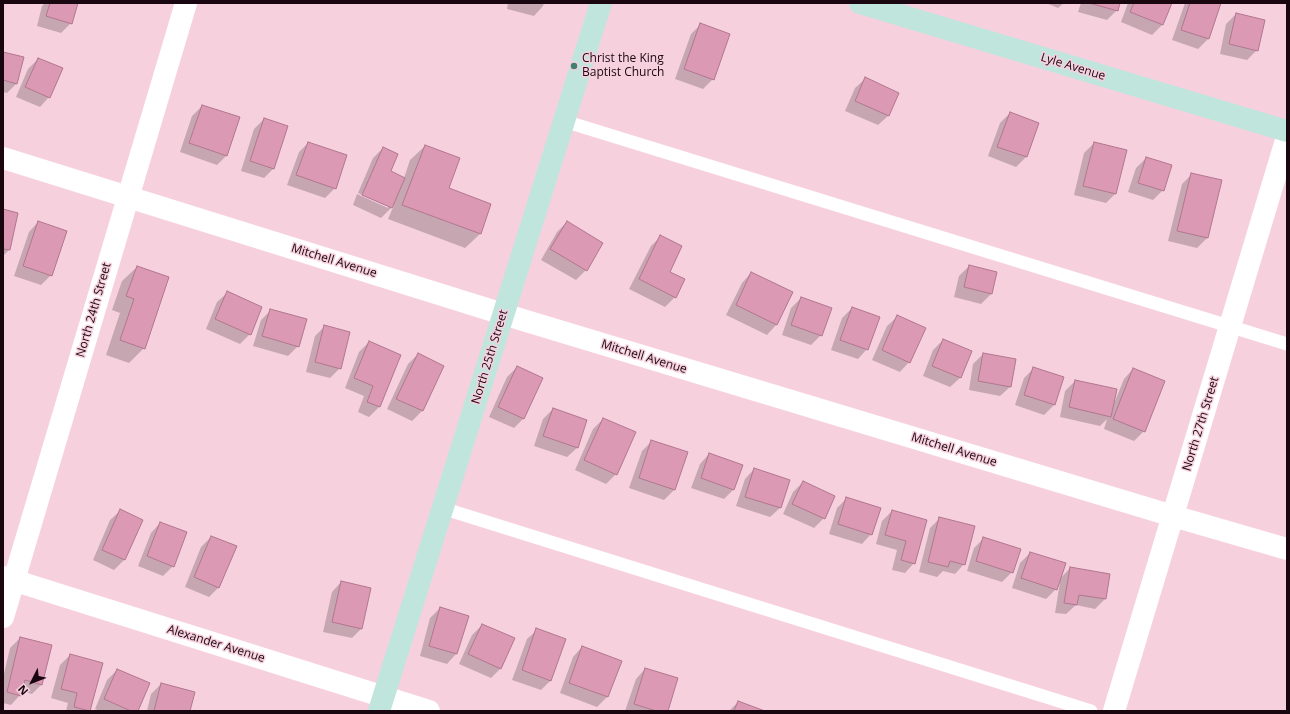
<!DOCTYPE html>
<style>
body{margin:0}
#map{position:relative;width:1290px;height:714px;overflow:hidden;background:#f7d0de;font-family:"Open Sans",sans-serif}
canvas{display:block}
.frame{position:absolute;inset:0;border:4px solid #1a060f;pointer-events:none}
.north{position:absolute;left:12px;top:662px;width:40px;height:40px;-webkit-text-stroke:3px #f7d0de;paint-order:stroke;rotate:228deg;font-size:11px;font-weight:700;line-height:16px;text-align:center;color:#1a060f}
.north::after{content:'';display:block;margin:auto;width:14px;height:18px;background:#1a060f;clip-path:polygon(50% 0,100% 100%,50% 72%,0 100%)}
</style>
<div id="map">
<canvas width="1290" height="714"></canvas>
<div class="frame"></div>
<div class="north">N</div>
</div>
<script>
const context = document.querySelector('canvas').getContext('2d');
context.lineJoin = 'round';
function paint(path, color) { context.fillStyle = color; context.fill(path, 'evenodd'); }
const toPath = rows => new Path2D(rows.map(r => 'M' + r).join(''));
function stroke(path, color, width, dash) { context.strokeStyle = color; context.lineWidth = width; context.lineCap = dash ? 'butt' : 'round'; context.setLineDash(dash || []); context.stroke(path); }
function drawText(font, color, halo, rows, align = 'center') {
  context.font = font + ' "Open Sans",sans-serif'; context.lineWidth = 3; context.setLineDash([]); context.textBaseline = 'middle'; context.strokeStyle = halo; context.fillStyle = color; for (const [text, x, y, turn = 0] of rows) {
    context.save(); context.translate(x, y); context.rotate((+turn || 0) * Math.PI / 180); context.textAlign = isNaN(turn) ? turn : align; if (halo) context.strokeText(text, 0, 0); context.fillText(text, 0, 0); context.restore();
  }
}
paint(toPath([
 [45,3,77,3,71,23,61,33,37,26,42,6],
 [508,3,544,3,543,6,534,16,507,9],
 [1046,3,1064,3,1058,8],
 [1081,3,1119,3,1117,10,1107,20,1078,12],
 [1128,3,1171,3,1162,25,1152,35,1121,22],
 [1185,3,1220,4,1208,39,1198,49,1172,40],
 [1236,14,1257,50,1247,60,1220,54,1226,24],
 [701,24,713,79,703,89,675,79,691,34],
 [3,53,17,83,7,93,3,92],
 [38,59,49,97,40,107,16,97,28,69],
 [865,79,898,93,888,116,878,125,845,111,855,88],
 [202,106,227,155,217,165,180,152,192,116],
 [1010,113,1038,123,1026,157,1016,167,988,156,1000,123],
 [264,119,274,168,264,178,241,171,254,129],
 [308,143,335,188,325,198,287,185,299,152],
 [1094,143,1115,194,1106,203,1074,195,1084,153],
 [425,146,447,188,490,204,480,234,465,248,388,219,394,205,381,218,353,205,357,194,388,208,388,206,358,193,373,158,383,148,389,172,404,178,410,160],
 [1146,158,1163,190,1153,200,1128,192,1136,168],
 [1192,174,1207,238,1197,248,1168,241,1182,184],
 [3,210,16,213,9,250,3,256],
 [38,222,51,275,41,285,14,276,29,232],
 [567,222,602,243,586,270,576,280,541,260,557,232],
 [661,236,675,297,665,307,629,289,651,246],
 [969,266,996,273,991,294,981,304,954,297,959,276],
 [137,267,144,348,129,363,106,355,120,313,112,310,122,281],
 [751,273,792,293,776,325,767,335,726,315,742,283],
 [227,293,250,334,240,344,206,329,217,302],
 [801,298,821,335,811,345,782,335,791,308],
 [852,308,867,349,858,359,831,350,842,318],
 [271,310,298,346,288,356,253,346,261,320],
 [897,317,909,362,900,372,872,360,887,326],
 [325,326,340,368,330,378,306,372,315,336],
 [943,340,960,378,950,387,923,376,933,350],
 [369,342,400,355,379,407,369,417,358,412,364,396,345,388,359,352],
 [418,354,443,367,422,411,412,421,387,409,408,364],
 [983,354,1010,387,1000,396,969,390,973,364],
 [517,367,524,418,514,428,489,417,507,377],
 [1034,368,1063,378,1054,405,1044,415,1015,405,1024,378],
 [1133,369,1144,431,1134,441,1104,429,1107,419,1100,426,1060,417,1065,391,1075,381,1115,401,1124,379],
 [553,409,586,421,577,448,567,457,534,446,543,419],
 [603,419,616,474,606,484,575,470,593,429],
 [652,441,686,453,674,490,664,500,629,488,642,451],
 [709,454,734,489,724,499,691,488,700,464],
 [754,469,780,508,770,517,736,506,745,479],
 [803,482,824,518,814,528,783,514,793,492],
 [847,498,871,534,862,544,829,534,837,508],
 [120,511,141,520,124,560,114,570,93,560,110,520],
 [892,511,926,521,914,563,905,573,892,570,897,550,876,544,882,521],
 [940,518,964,564,955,574,943,571,937,577,919,572,930,528],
 [160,523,173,566,163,576,138,566,151,533],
 [211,537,219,587,209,597,185,587,201,547],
 [984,538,1012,572,1002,582,967,571,974,548],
 [1030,553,1060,579,1070,568,1109,575,1105,599,1095,609,1076,605,1066,614,1055,613,1060,582,1059,581,1056,589,1046,599,1012,588,1020,563],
 [341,582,362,628,352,638,323,632,332,592],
 [440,608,456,654,447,664,420,656,430,618],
 [482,625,500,669,491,678,459,664,472,635],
 [537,630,551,680,541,690,512,680,527,639],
 [20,638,42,684,32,694,21,691,20,695,11,705,3,703,3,678,10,648],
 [582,647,620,661,607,697,597,707,560,693,573,657],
 [70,655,102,664,89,711,66,711,68,703,51,698,60,665],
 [645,669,667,711,625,711,636,679],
 [117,670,137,711,100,711,95,709,107,680],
 [161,684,189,711,147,711,151,694],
 [738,702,763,711,729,711]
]), '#0003');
const building = toPath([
 [50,3,78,3,72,24,46,16,50,3],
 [1089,3,1120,3,1118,11,1089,3],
 [1134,3,1172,3,1163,25,1130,12,1134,3],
 [1190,3,1221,3,1209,39,1181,30,1190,3],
 [1236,13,1265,20,1258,51,1229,44,1236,13],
 [700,23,730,34,714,80,684,69,700,23],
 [3,52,24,57,17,84,3,80,3,52],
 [38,58,63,68,50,98,25,87,38,58],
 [865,77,899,93,889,116,855,101,865,77],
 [202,105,240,117,227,156,189,143,202,105],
 [1010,112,1039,123,1027,157,997,147,1010,112],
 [264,118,288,126,274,169,250,161,264,118],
 [308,142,347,155,336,189,296,175,308,142],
 [1094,142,1127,150,1116,194,1083,186,1094,142],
 [425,145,460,158,449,188,491,204,481,234,402,205,425,145],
 [383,147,398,154,391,171,405,178,392,208,362,195,383,147],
 [1146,157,1172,165,1164,191,1138,183,1146,157],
 [1191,173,1222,180,1208,238,1177,231,1191,173],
 [3,209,18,213,10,250,3,249,3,209],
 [38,221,67,231,52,276,23,266,38,221],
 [567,221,603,243,587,271,550,249,567,221],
 [660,235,682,246,670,272,685,279,676,298,639,279,660,235],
 [969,265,997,272,992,294,964,287,969,265],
 [137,266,169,277,145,349,120,340,134,299,126,296,137,266],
 [751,272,793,292,777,325,736,305,751,272],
 [227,291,262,307,251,335,215,319,227,291],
 [801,297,832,308,822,336,791,325,801,297],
 [852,307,880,317,868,350,840,340,852,307],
 [270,309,307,319,299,347,262,336,270,309],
 [897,315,926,328,910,363,882,350,897,315],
 [324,325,350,332,341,369,315,362,324,325],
 [943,339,972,351,961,378,932,366,943,339],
 [369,341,401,355,380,407,367,402,373,386,354,378,369,341],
 [418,353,444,366,423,411,396,399,418,353],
 [983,353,1016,359,1011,387,978,381,983,353],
 [517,366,543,378,524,419,498,407,517,366],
 [1033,367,1064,377,1055,405,1024,395,1033,367],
 [1133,368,1165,381,1145,432,1113,419,1133,368],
 [1075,380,1117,389,1111,417,1069,407,1075,380],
 [553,408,587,420,578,448,543,436,553,408],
 [603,418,636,432,617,475,584,460,603,418],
 [651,440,688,452,675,490,639,478,651,440],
 [709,453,743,465,734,490,701,478,709,453],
 [754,468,790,480,781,508,745,497,754,468],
 [803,481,835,496,825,519,792,504,803,481],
 [846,497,881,508,872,535,838,524,846,497],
 [120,509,143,520,125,560,102,550,120,509],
 [892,510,927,520,915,564,901,560,906,541,885,535,892,510],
 [939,517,975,526,965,565,950,561,948,567,928,562,939,517],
 [160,522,187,532,174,567,147,556,160,522],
 [211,536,237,546,219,588,194,577,211,536],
 [983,537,1021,549,1013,573,976,561,983,537],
 [1030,552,1066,563,1057,590,1021,578,1030,552],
 [1070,567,1110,574,1106,599,1079,595,1077,605,1064,603,1070,567],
 [341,581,371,588,362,629,332,622,341,581],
 [440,607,469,616,457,654,429,646,440,607],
 [482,624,515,638,501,669,468,654,482,624],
 [536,628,566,639,551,681,522,670,536,628],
 [20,637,52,645,42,685,25,680,21,696,7,692,20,637],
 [582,646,622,661,608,697,569,683,582,646],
 [70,654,103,663,90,711,74,707,77,693,61,689,70,654],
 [645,668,678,678,668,711,656,711,634,704,645,668],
 [117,669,150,683,138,711,131,711,104,699,117,669],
 [161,683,195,692,190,711,154,711,161,683],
 [738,701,765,711,734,711,738,701]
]);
paint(building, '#dc99b3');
stroke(building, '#b0768d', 1);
stroke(toPath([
 [564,121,1287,344],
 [442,508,1091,711]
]), '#fff', 13);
stroke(toPath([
 [3,158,503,314,1173,516,1287,549],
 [3,577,429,711],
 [3,617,186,3],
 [1114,711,1287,137]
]), '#fff', 22);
stroke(toPath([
 [860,3,1287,131],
 [379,711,601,3]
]), '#c0e5dd', 22);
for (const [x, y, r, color] of [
 [574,66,4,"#40806f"]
]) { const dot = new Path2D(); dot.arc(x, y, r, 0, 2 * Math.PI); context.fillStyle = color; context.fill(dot); stroke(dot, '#f7d0de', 1.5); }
drawText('12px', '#1a060f', '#f7d0de', [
 ["Christ the King",582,59],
 ["Baptist Church",582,73]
], 'left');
drawText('12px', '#1a060f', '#f7d0de', [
 ["Lyle Avenue",1073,67,17],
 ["Mitchell Avenue",334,261,17],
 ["North 24th Street",94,310,-74],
 ["North 25th Street",490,357,-73],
 ["Mitchell Avenue",644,357,17],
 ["North 27th Street",1201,424,-73],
 ["Mitchell Avenue",954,450,17],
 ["Alexander Avenue",216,644,17]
]);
</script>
